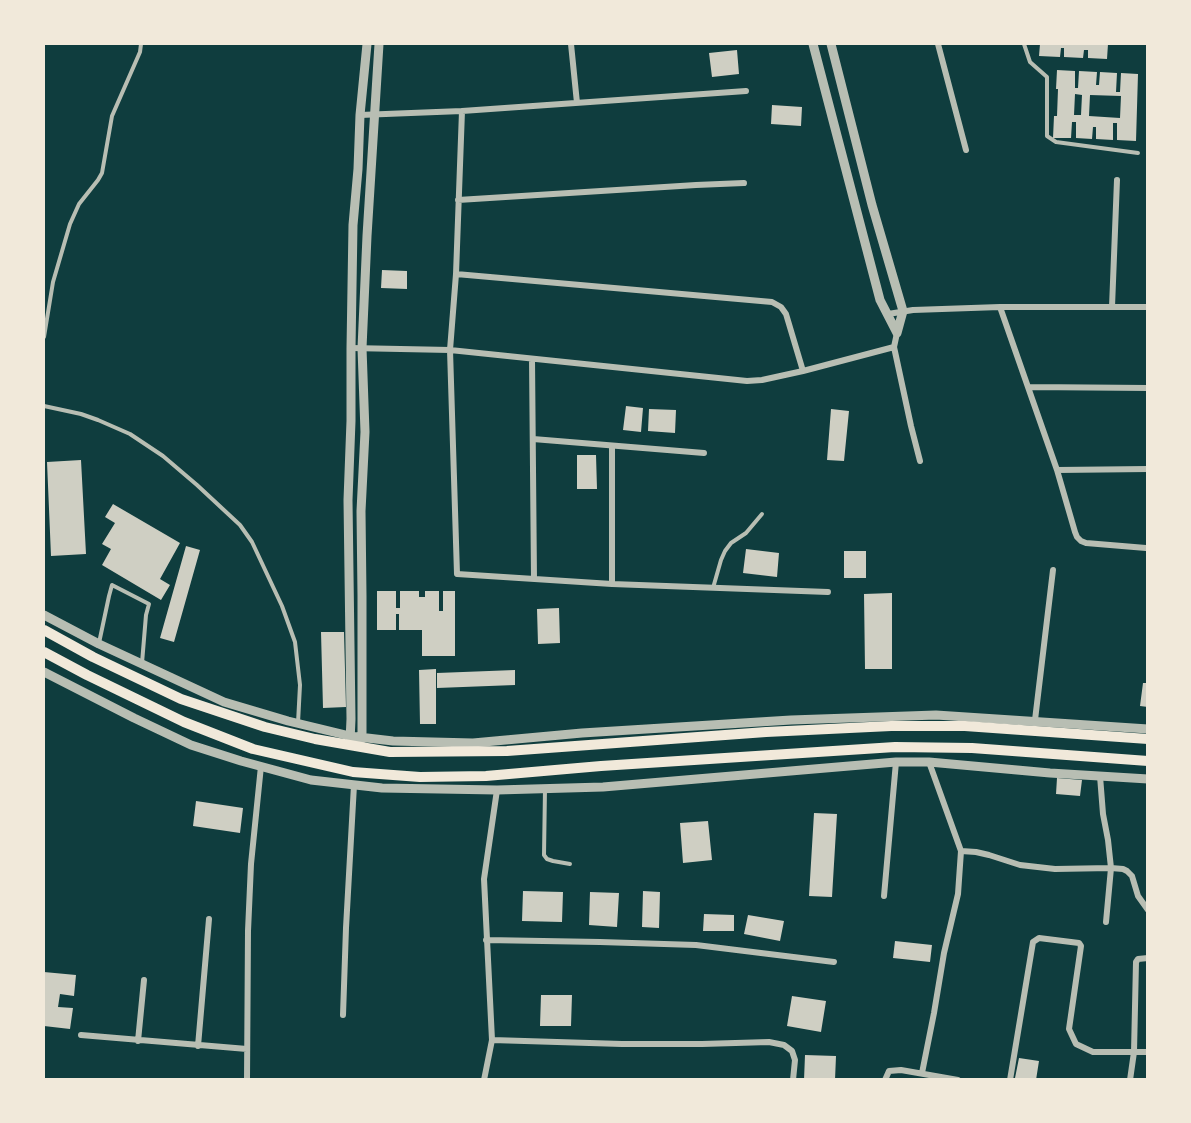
<!DOCTYPE html>
<style>
body{margin:0}
#map{position:relative;width:1191px;height:1123px;overflow:hidden;background:#0f3d3e;font-family:"Noto Sans",sans-serif}
canvas{display:block}
.frame{position:absolute;inset:0;border:45px solid #f1e9da;pointer-events:none}
</style>
<div id="map">
<canvas width="1191" height="1123"></canvas>
<div class="frame"></div>
</div>
<script>
const context = document.querySelector('canvas').getContext('2d');
context.lineJoin = 'round';
function paint(path, color) { context.fillStyle = color; context.fill(path, 'evenodd'); }
const toPath = rows => new Path2D(rows.map(r => 'M' + r).join(''));
function stroke(path, color, width, dash) { context.strokeStyle = color; context.lineWidth = width; context.lineCap = dash ? 'butt' : 'round'; context.setLineDash(dash || []); context.stroke(path); }
paint(toPath([
 [1040,44,1108,44,1107,59,1088,58,1088,50,1084,50,1083,58,1064,57,1064,48,1061,48,1060,57,1039,56],
 [737,50,739,74,712,77,709,53],
 [1057,70,1075,71,1075,88,1078,88,1079,71,1097,72,1096,85,1099,85,1100,72,1117,73,1116,92,1120,92,1121,73,1138,74,1136,141,1117,140,1117,123,1113,123,1113,140,1096,139,1096,127,1093,127,1092,139,1076,138,1076,122,1072,122,1071,138,1053,138,1054,116,1057,116,1058,89,1056,89],
 [1075,94,1082,95,1081,115,1074,115],
 [1090,95,1121,96,1120,118,1089,116],
 [772,105,802,107,801,126,771,124],
 [382,270,407,271,407,289,381,288],
 [626,406,643,408,641,432,623,430],
 [649,409,676,410,675,433,648,431],
 [831,409,849,411,844,461,827,460],
 [577,455,596,455,597,489,577,489],
 [81,460,86,554,51,556,47,462],
 [113,504,180,543,160,579,170,585,161,600,102,565,111,549,102,544,115,523,105,517],
 [186,546,200,550,174,642,160,638],
 [746,549,779,553,777,577,743,573],
 [844,551,866,551,866,578,844,578],
 [377,591,396,591,396,608,400,608,400,591,419,591,419,597,425,597,425,591,439,591,439,611,443,611,443,591,455,591,455,656,422,656,422,630,399,630,399,614,396,614,396,630,377,630],
 [892,593,892,669,865,669,864,594],
 [559,608,560,643,538,644,537,609],
 [321,632,344,632,346,707,323,708],
 [436,669,436,724,420,724,419,670],
 [515,670,515,685,437,688,437,673],
 [1143,683,1148,683,1148,707,1140,706],
 [1057,778,1082,780,1080,796,1056,794],
 [196,801,243,808,240,833,193,826],
 [814,813,837,814,832,897,809,896],
 [708,821,712,860,683,863,680,823],
 [523,891,563,892,562,922,522,921],
 [643,891,660,892,659,928,642,927],
 [590,892,619,893,617,927,589,925],
 [704,914,734,915,734,931,703,931],
 [748,915,784,921,780,941,744,934],
 [895,941,932,945,930,962,893,958],
 [44,972,76,975,74,996,60,994,58,1007,73,1008,70,1029,44,1026],
 [541,995,572,995,571,1026,540,1026],
 [792,996,826,1001,821,1032,787,1026],
 [805,1055,836,1056,835,1080,804,1080],
 [1019,1058,1039,1061,1036,1080,1015,1078]
]), '#cfcfc3');
stroke(toPath([
 [1024,44,1030,62,1047,77,1047,136,1056,142,1138,153],
 [44,337,53,282,70,224,79,204,98,180,102,173,112,116,140,52,141,44],
 [44,406,81,414,98,420,130,434,163,456,197,485,240,525,252,542,282,606,295,642,300,685,298,723],
 [713,588,721,560,725,551,731,543,746,533,762,514],
 [99,643,109,596,112,585,149,604,146,615,142,663],
 [545,789,544,855,547,859,553,861,570,864]
]), '#b8beb3', 4);
stroke(toPath([
 [571,44,577,103],
 [938,44,966,150],
 [360,115,462,111],
 [458,200,696,185,744,183],
 [456,274,462,111,746,91],
 [1000,307,1148,307],
 [1112,307,1117,180],
 [888,314,913,310,1000,307,1057,470,1148,469],
 [897,333,894,347,911,426,920,461],
 [351,348,450,350,456,274,772,302,781,307,786,314,803,371],
 [532,359,534,579],
 [1029,387,1148,388],
 [533,439,704,453],
 [1057,470,1075,532,1077,537,1081,541,1086,543,1146,548],
 [612,584,612,446],
 [828,592,612,584,457,574,450,350,747,381,762,380,803,371,894,347],
 [1035,720,1053,570],
 [1100,776,1103,814,1108,840,1111,868,1106,922],
 [961,851,976,852,989,855,1020,865,1055,869,1111,868,1123,869,1127,871,1132,876,1138,896,1148,910],
 [884,896,896,762],
 [486,940,600,942,696,945,834,962],
 [343,1015,346,928,354,785],
 [81,1035,247,1049],
 [492,1040,622,1044,702,1044,769,1042,784,1045,792,1051,795,1060,793,1080],
 [138,1041,144,980],
 [198,1046,209,919],
 [922,1073,934,1013,944,953,958,894,961,851,929,762],
 [247,1080,248,931,251,864,261,766],
 [484,1080,492,1040,484,879,497,790],
 [885,1080,889,1071,901,1070,958,1080],
 [1010,1080,1033,942,1039,938,1079,943,1081,946,1069,1029,1076,1044,1093,1052,1148,1052],
 [1130,1080,1134,1052,1136,962,1138,959,1148,958]
]), '#b8beb3', 6);
stroke(toPath([
 [813,44,880,300,897,333,903,311,872,205,831,44],
 [44,615,99,644,224,702,288,721,350,736,393,741,473,743,582,733,791,720,936,715,1148,729],
 [44,672,134,718,191,745,241,761,311,780,382,788,497,790,603,787,896,762,929,762,1050,773,1148,779],
 [350,741,351,719,348,500,351,421,351,348,353,225,358,169,360,115,367,44],
 [360,742,362,737,362,596,361,511,365,432,362,348,367,236,379,44]
]), '#b8beb3', 9);
stroke(toPath([
 [44,630,93,657,181,699,265,727,315,739,390,752,507,751,766,732,891,726,965,726,1148,739],
 [44,652,87,675,184,722,253,749,353,772,420,777,486,776,601,766,895,747,972,748,1148,761]
]), '#f1e9da', 10);
</script>
